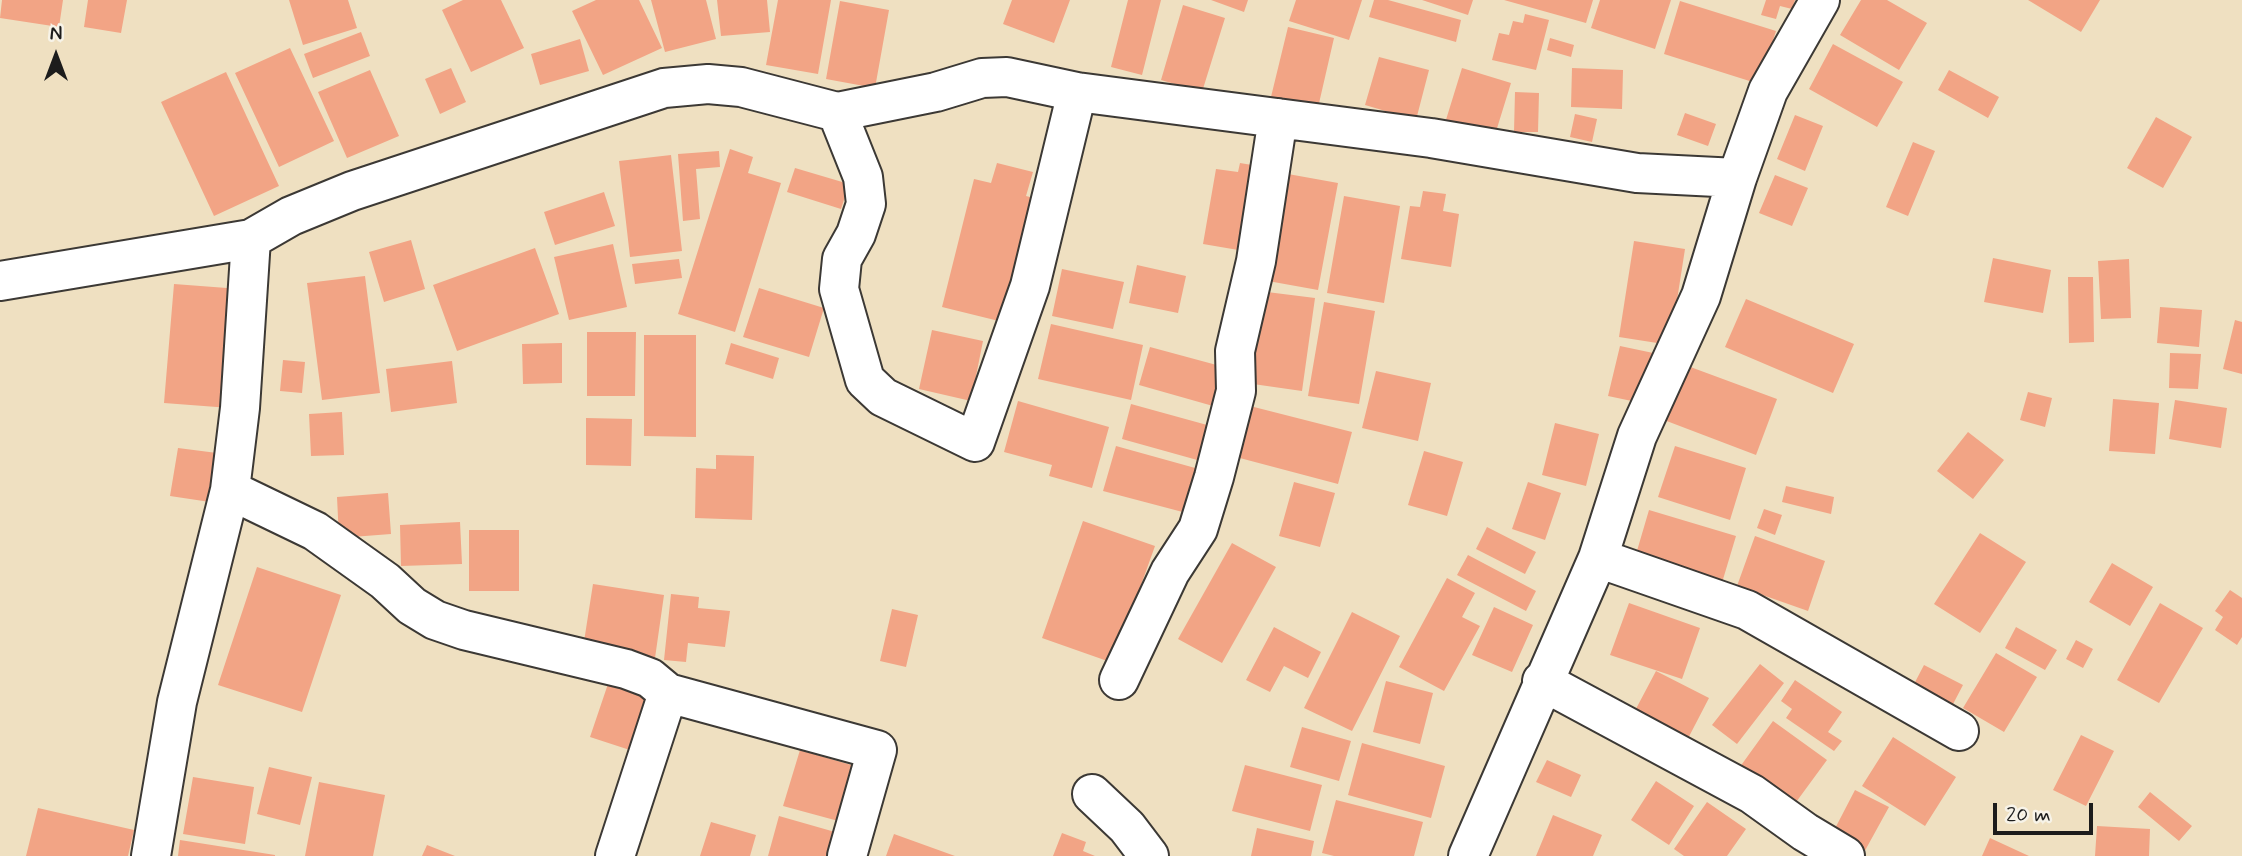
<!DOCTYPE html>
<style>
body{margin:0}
#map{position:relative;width:2242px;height:856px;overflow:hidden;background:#efe0c1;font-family:Mynerve,sans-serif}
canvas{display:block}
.north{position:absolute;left:21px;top:21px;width:70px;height:70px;-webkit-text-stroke:5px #f7f3e8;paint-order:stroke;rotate:0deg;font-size:19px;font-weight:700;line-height:28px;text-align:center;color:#1c1c1c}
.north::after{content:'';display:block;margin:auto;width:24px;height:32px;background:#1c1c1c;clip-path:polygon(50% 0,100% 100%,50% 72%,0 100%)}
.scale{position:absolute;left:1993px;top:803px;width:100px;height:32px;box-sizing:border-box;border:4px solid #1c1c1c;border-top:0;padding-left:9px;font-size:21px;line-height:24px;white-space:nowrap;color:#1c1c1c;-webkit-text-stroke:5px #f7f3e8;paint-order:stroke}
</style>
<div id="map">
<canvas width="2242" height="856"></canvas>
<div class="north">N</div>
<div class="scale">20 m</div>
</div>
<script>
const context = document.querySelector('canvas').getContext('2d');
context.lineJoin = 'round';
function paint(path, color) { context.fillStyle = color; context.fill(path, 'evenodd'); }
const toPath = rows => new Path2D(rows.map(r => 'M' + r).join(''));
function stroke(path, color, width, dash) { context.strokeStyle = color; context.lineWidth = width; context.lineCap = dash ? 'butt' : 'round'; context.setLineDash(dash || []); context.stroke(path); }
paint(toPath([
 [2,0,63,0,59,27,0,18],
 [88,0,127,0,121,33,84,27],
 [289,0,348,0,357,28,303,45],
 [463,0,501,0,524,48,471,72,442,10],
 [596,0,639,0,662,48,603,75,572,11],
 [651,0,706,0,716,39,665,52],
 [717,0,767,0,770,32,721,36],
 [778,0,831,0,818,74,766,65],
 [1012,0,1070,0,1054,43,1003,24],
 [1128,0,1161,0,1142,75,1111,67],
 [1211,0,1248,0,1244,12],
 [1296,0,1362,0,1349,40,1289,21],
 [1374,0,1388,0,1461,20,1456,42,1369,17],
 [1422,0,1473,0,1468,15],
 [1504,0,1593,0,1586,23],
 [1600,0,1671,0,1655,49,1591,28],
 [1766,0,1795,0,1792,9,1780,6,1776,19,1761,15],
 [1861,0,1887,0,1927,23,1899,70,1840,35],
 [2028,0,2100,0,2081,32],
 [840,1,889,10,875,88,826,79],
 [1680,1,1776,31,1759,84,1664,54],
 [1183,5,1225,18,1202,92,1161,80],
 [1525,14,1549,20,1536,70,1492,60,1499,33,1509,35,1513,21,1523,23],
 [1288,27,1334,38,1317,112,1270,101],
 [361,32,370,56,313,78,304,54],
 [1550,38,1574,45,1571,57,1547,50],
 [580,39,589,71,540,85,531,54],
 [1833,44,1903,82,1877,127,1809,89],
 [290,48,334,141,279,167,235,73],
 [1379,57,1429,70,1416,120,1365,105],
 [451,68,466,102,440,114,425,79],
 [1462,68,1511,83,1494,138,1445,123],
 [1572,68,1623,70,1622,109,1571,107],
 [370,70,399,136,347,158,318,92],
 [1949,70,1999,97,1988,118,1938,90],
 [226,72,279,186,214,216,161,102],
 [1515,92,1539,93,1538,132,1514,132],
 [1685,113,1716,124,1708,146,1677,135],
 [1575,114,1597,119,1592,142,1570,137],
 [1795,115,1823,126,1805,171,1777,159],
 [2156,117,2192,137,2163,188,2127,168],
 [1913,142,1935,151,1908,216,1886,207],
 [730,149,753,157,748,173,781,183,735,332,678,314],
 [719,151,720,167,696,169,700,219,683,221,678,154],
 [671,155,682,251,630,257,619,161],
 [997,163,1033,172,1026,196,1042,200,1011,324,942,307,974,179,991,183],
 [1240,163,1264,167,1250,252,1203,244,1216,169,1238,172],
 [795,168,849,184,841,209,787,192],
 [1288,174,1338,183,1318,290,1268,281],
 [1775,175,1808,188,1792,226,1759,213],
 [1423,191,1446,194,1443,211,1459,214,1451,267,1401,259,1410,206,1420,207],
 [604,192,615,226,555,245,544,212],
 [1344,196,1400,206,1384,303,1327,293],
 [411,240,425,289,384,302,369,252],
 [1634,241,1685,249,1670,345,1619,337],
 [613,244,627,307,569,320,554,257],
 [535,248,559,314,457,351,433,285],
 [1993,258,2051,270,2043,313,1984,302],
 [679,259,682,278,635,284,632,264],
 [2129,259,2131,318,2101,319,2098,261],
 [1137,265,1186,276,1178,313,1129,303],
 [1062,269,1124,282,1113,329,1052,316],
 [365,276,380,393,322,400,307,283],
 [2068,277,2093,277,2094,342,2069,343],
 [174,284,240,289,230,408,164,403],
 [759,288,824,308,809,357,743,337],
 [1259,291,1315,298,1302,391,1246,383],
 [1746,299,1854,344,1833,393,1725,347],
 [1324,302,1375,311,1359,404,1308,396],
 [2160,307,2202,310,2199,347,2157,343],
 [2235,320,2242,322,2242,374,2223,369],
 [1051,324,1143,345,1131,400,1038,379],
 [932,330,983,341,971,401,919,389],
 [587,332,636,332,635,396,587,396],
 [644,335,696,335,696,437,644,436],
 [562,343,562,383,523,384,522,344],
 [731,343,779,358,773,379,725,364],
 [1620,346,1658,354,1646,404,1608,396],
 [1150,347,1224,367,1213,406,1139,385],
 [2170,353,2201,354,2198,389,2169,388],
 [283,360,305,362,302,393,280,391],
 [452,361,457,403,391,412,386,369],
 [1685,365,1777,399,1756,455,1664,420],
 [1376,371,1431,383,1418,441,1362,428],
 [2028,392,2052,398,2045,427,2020,420],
 [2113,399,2159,403,2155,454,2109,451],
 [2175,400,2227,408,2221,448,2169,439],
 [1018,401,1109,427,1092,488,1049,476,1052,465,1004,452],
 [1131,404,1218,428,1208,463,1122,439],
 [1250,406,1352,432,1338,484,1236,457],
 [342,412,344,455,311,456,309,414],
 [586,418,632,419,631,466,586,465],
 [1555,423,1599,434,1586,486,1542,475],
 [1968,432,2004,460,1973,499,1937,471],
 [1116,446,1206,471,1194,515,1103,491],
 [1675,446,1746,468,1730,520,1658,497],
 [178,448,217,453,210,502,170,496],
 [1424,451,1463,462,1447,516,1408,505],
 [716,455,754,456,752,520,695,518,696,468,716,469],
 [1294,482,1335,493,1320,547,1279,536],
 [1528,482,1561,493,1545,540,1512,529],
 [1786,486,1834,497,1831,514,1782,502],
 [388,493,391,534,339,538,337,497],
 [1764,509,1782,515,1775,535,1757,528],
 [1649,510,1736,536,1721,586,1634,561],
 [1083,521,1155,546,1113,663,1042,638],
 [460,522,462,564,401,566,400,525],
 [1487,527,1536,552,1525,574,1476,549],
 [469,530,519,530,519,591,469,591],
 [1980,533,2026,562,1980,633,1934,604],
 [1755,536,1825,561,1808,611,1737,586],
 [1232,543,1276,567,1222,663,1178,639],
 [1468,555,1536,591,1526,611,1457,575],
 [2112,563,2153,587,2130,626,2089,602],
 [257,567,341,595,302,712,218,685],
 [1447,578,1475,593,1462,617,1480,626,1444,691,1399,667],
 [593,584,664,595,655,658,583,648],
 [2230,590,2242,598,2242,637,2237,645,2215,630,2223,617,2215,611],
 [671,594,699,597,698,608,730,611,725,647,688,643,686,662,664,660],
 [1629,603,1700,628,1682,679,1610,655],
 [2160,603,2203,628,2159,703,2117,680],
 [1494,607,1533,625,1512,672,1472,655],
 [892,609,918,615,906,667,880,661],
 [1352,612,1400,636,1352,731,1304,708],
 [1274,627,1321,652,1308,678,1284,666,1270,692,1246,680],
 [2016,627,2057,650,2045,670,2005,648],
 [2076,640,2093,649,2083,668,2066,659],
 [1996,653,2037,677,2004,732,1963,708],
 [1760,664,1784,683,1737,744,1712,725],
 [1924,665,1963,685,1952,706,1913,686],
 [1656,671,1709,698,1682,750,1629,722],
 [610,678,656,693,636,752,590,737],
 [1795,680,1842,712,1828,732,1842,741,1834,751,1786,718,1792,709,1781,701],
 [1386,681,1433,693,1420,744,1373,732],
 [1773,721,1827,760,1791,809,1737,771],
 [1302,727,1351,741,1339,781,1290,767],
 [2081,735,2114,751,2086,806,2053,790],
 [1893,737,1956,777,1925,826,1862,786],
 [1362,743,1445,766,1431,818,1348,795],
 [800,750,858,767,842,822,783,806],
 [1547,760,1581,775,1571,797,1536,782],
 [1245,765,1322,785,1310,831,1232,811],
 [269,767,312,777,300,825,257,814],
 [193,777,254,787,245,844,183,834],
 [1656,781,1694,806,1669,845,1631,820],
 [319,782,385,795,373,856,305,856],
 [1855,790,1889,807,1862,856,1828,842],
 [2150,792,2192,826,2179,841,2138,807],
 [1336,800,1423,822,1414,856,1334,856,1322,853],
 [1707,802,1746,829,1727,856,1684,856,1674,849],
 [38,808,134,830,128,856,26,856],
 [1553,815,1602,835,1593,856,1536,856],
 [779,816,842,834,836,856,768,856],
 [711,822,756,835,750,856,700,856],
 [2097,826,2150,829,2149,856,2095,856],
 [1257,828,1314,841,1311,856,1251,856],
 [1062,833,1086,842,1083,851,1095,856,1053,856],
 [894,834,955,856,886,856],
 [1990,838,2029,856,1982,856],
 [180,840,275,855,275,856,178,856],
 [427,845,455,856,422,856]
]), '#f2a485');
const street = toPath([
 [837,112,863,177,866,204,856,234,842,259,839,289,865,380,883,397,975,442,1030,286,1077,92],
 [0,281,251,239,291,216,352,191,664,88,708,84,741,87,837,112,936,92,982,78,1007,77,1077,92,1431,138,1637,173,1737,178,1768,91,1820,0],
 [230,490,315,531,385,581,412,606,435,620,464,630,626,669,650,678,668,693,615,856],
 [1598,558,1747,610,1959,731],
 [1119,680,1170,572,1198,529,1214,477,1236,391,1235,351,1256,261,1278,118],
 [1542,681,1752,794,1805,832,1845,856],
 [668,693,877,750,847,856],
 [1092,794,1127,827,1149,856],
 [151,856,177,702,230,490,240,408,251,239],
 [1468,856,1598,558,1637,436,1701,296,1737,178]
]);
stroke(street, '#3c3935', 42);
stroke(street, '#fff', 38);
</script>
